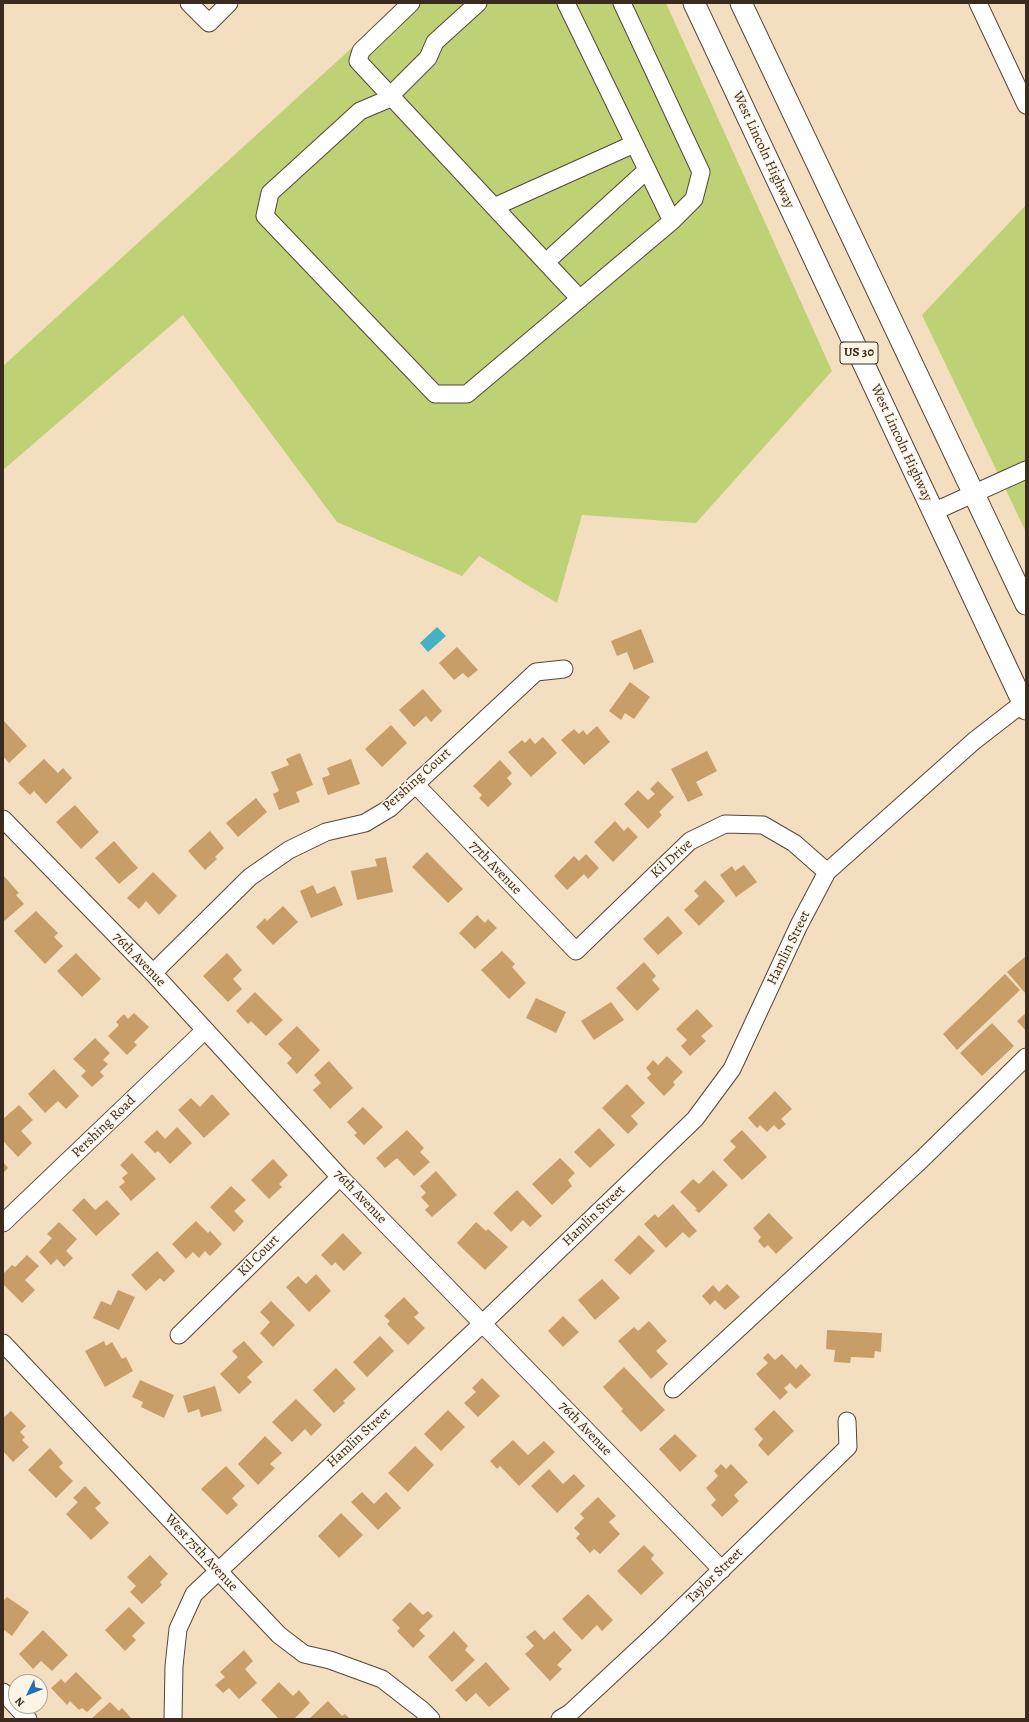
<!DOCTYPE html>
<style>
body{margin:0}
#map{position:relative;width:1029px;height:1722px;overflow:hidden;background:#f4dec0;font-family:Alegreya,serif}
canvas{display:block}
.frame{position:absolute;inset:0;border:4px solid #3b2a1e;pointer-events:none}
.north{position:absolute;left:8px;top:1674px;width:40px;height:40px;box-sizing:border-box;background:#fcf5e5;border:1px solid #afa495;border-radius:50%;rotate:227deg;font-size:11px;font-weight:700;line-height:16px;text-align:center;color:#3b2a1e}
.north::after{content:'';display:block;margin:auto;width:14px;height:18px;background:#1f6fb2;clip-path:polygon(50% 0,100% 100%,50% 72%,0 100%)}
</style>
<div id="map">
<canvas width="1029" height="1722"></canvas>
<div class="frame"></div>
<div class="north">N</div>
</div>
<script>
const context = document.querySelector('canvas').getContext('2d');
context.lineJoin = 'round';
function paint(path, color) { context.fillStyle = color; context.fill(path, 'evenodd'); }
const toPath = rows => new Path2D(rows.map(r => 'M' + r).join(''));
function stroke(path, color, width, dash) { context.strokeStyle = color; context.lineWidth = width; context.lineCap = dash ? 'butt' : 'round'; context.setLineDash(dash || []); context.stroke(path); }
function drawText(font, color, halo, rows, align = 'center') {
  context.font = font + ' Alegreya,serif'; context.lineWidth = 3; context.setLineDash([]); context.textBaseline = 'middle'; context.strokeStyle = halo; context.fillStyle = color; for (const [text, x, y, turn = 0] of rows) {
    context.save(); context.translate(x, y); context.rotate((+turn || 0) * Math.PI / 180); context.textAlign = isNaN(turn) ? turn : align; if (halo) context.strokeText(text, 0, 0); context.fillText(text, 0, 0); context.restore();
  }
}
paint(toPath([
 [401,3,666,3,832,371,696,523,582,515,557,603,479,556,462,576,337,522,183,315,3,470,3,366],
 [1026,205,1026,532,922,315]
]), '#bed174');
paint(toPath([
 [437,627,446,636,428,652,420,643]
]), '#45b1c3');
paint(toPath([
 [641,629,654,662,634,670,627,652,617,656,611,641],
 [457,647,478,670,468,678,463,673,454,680,439,663],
 [630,682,650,697,634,719,625,713,621,720,609,711],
 [423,689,442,711,431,722,426,716,414,727,399,710],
 [3,720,27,746,9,763,3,756],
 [391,725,407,743,382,767,365,749],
 [597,726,610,742,584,765,561,740,574,729,579,734,583,730,587,735],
 [543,737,557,753,531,777,508,752,522,740,525,743,530,738,535,744],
 [707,751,717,771,696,782,703,795,688,802,671,769],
 [300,753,313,785,296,792,300,802,279,810,273,794,279,791,271,772,289,765,286,759],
 [44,759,58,773,63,768,72,778,46,804,34,791,30,795,18,783],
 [351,759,360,784,328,795,322,778,330,775,327,768],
 [500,760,512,773,507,778,512,784,488,807,479,798,482,795,473,786],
 [658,781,674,797,659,812,662,815,648,829,624,804,638,790,648,800,655,794,650,789],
 [256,798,267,812,238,837,226,823],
 [75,805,99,832,81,849,56,822],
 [615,821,624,831,628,827,638,837,613,862,594,842],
 [210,831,224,848,215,857,217,859,205,870,188,851],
 [114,841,138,868,119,884,95,858],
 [427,852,463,889,448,903,412,867],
 [586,854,599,868,588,879,584,874,567,890,554,876,574,856,579,861],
 [386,857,393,892,357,900,351,871,377,866,375,859],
 [744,865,757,882,736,897,720,875,732,866,735,871],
 [153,872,177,896,159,915,146,901,139,909,127,898],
 [3,875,19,893,16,895,24,904,3,922],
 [705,880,725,901,699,926,684,910,699,896,694,891],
 [313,885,317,894,335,886,343,905,311,918,300,891],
 [283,906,298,922,273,945,256,927,265,918,267,921],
 [36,911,58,933,54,937,63,946,45,964,14,931],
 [477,915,485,923,488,919,497,928,475,949,459,933],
 [668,916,683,933,658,955,643,939],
 [502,951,515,964,512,967,526,983,509,999,481,970],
 [76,953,101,979,82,997,57,971],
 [227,953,242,970,233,979,242,989,228,1002,203,976],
 [1026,956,1026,994,1007,972],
 [644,962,656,976,652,980,660,989,637,1011,616,988],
 [1005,974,1020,990,957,1050,943,1034],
 [255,992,283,1020,266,1036,251,1021,248,1024,236,1011],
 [536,998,566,1012,556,1033,526,1018],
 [611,1002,624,1020,594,1040,581,1021],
 [697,1009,713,1026,701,1036,706,1041,690,1056,681,1046,687,1040,676,1029],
 [134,1013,149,1027,134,1042,137,1045,127,1055,108,1036,119,1025,116,1022,124,1014,128,1019],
 [1026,1013,1026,1031,1017,1021],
 [992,1023,1014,1046,982,1076,960,1053],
 [297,1026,320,1050,297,1074,287,1063,292,1058,278,1044],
 [95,1038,110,1053,103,1060,108,1064,100,1072,104,1076,92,1087,81,1076,86,1071,73,1059],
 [667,1056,683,1072,673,1082,675,1085,664,1096,647,1078,651,1074,646,1068,653,1060,658,1065],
 [329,1061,353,1088,330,1109,313,1090,321,1083,314,1075],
 [54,1069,79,1096,66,1109,58,1101,45,1113,28,1094],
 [627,1084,645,1103,631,1116,638,1124,628,1134,602,1108],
 [775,1091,792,1109,781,1119,786,1124,779,1130,774,1125,767,1132,760,1125,757,1128,748,1118],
 [212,1094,230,1114,204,1138,178,1110,191,1098,200,1107],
 [19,1105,33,1120,21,1131,32,1143,18,1157,3,1141,3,1119],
 [363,1107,383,1127,364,1145,354,1135,357,1133,347,1122],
 [177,1127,192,1143,170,1164,158,1151,155,1153,144,1142,157,1130,165,1139],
 [599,1128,615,1145,590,1168,574,1152],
 [407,1130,424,1148,420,1152,430,1162,414,1176,397,1158,385,1168,376,1158],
 [742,1130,767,1157,742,1180,723,1160,736,1147,730,1141],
 [132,1153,156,1179,131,1201,119,1187,125,1182,122,1178,128,1173,120,1165],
 [560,1158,575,1173,568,1180,572,1186,552,1205,532,1184],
 [273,1159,288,1175,279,1184,282,1187,269,1199,251,1180],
 [3,1162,8,1168,3,1173],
 [713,1170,728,1185,699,1213,695,1210,697,1209,680,1192,693,1179,699,1184],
 [436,1171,457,1195,432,1217,425,1210,429,1206,421,1197,426,1193,420,1186],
 [231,1186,246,1200,234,1211,244,1221,234,1232,210,1207],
 [517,1190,542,1216,530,1227,523,1220,511,1232,493,1213],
 [84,1198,95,1210,107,1200,120,1214,96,1236,72,1210],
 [673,1204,697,1231,689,1238,683,1232,666,1248,644,1224,655,1214,658,1218],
 [769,1213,793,1238,776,1254,768,1245,764,1248,758,1241,761,1237,753,1228],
 [196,1221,208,1233,210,1231,222,1244,210,1256,205,1251,199,1258,193,1252,186,1259,172,1244],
 [59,1222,77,1239,66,1251,73,1258,64,1267,57,1259,51,1265,39,1252,52,1238,47,1234],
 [476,1222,486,1231,488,1229,508,1247,485,1270,457,1243],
 [343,1233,362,1253,344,1271,335,1262,332,1266,321,1255],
 [639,1235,655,1251,630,1275,614,1260],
 [157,1251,175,1271,164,1282,160,1278,146,1291,131,1275],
 [27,1255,39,1266,25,1280,35,1290,22,1303,3,1284,3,1274,12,1265,15,1267],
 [316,1274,331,1291,309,1312,286,1287,298,1276,306,1284],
 [602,1279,620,1298,595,1320,578,1300],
 [727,1284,740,1297,725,1310,715,1300,710,1305,702,1296,713,1285,719,1292],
 [118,1290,135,1297,119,1330,93,1318,101,1301,111,1305],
 [404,1297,419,1313,414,1317,425,1328,408,1345,387,1324,390,1321,384,1316],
 [271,1301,295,1325,273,1347,260,1333,270,1322,260,1312],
 [563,1316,579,1332,563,1347,548,1331],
 [649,1321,667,1341,656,1351,668,1364,651,1379,618,1341,634,1327,638,1331],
 [827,1330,882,1333,881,1352,875,1351,874,1358,851,1357,850,1363,834,1362,835,1350,826,1349],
 [380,1336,394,1351,367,1377,353,1362],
 [104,1341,106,1346,112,1342,122,1359,126,1357,133,1371,105,1387,85,1351],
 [244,1341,263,1362,247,1377,252,1382,239,1394,220,1374,238,1357,232,1351],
 [768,1353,775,1360,782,1354,796,1369,801,1364,811,1375,796,1389,790,1383,784,1388,788,1392,780,1400,756,1374,768,1363,763,1358],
 [624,1367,665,1410,641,1432,621,1411,623,1409,603,1387],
 [336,1368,356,1389,343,1401,345,1403,334,1413,313,1390],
 [482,1378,500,1396,478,1417,464,1403,476,1392,472,1388],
 [140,1380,174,1395,164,1418,141,1407,143,1402,132,1397],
 [215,1386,222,1411,201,1417,199,1409,188,1413,183,1396],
 [296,1399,322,1425,311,1436,305,1429,292,1442,272,1422],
 [448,1410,465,1427,441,1451,424,1434],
 [774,1410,794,1431,768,1456,758,1445,763,1439,754,1429],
 [11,1411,26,1426,20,1432,25,1437,22,1440,29,1447,13,1462,3,1451,3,1418],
 [675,1434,697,1456,680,1472,659,1449],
 [265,1436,282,1453,270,1464,275,1468,258,1485,238,1464],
 [513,1440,528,1455,544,1441,555,1452,519,1486,500,1466,497,1469,490,1461],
 [415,1446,434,1465,408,1492,388,1473],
 [50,1448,63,1463,59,1467,73,1481,56,1498,28,1470],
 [721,1464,726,1469,731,1464,748,1482,734,1495,739,1501,722,1517,711,1505,716,1500,706,1488,718,1476,714,1471],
 [226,1466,245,1486,232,1498,238,1505,227,1515,201,1489],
 [549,1469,563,1484,574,1474,585,1486,557,1513,531,1486],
 [85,1486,101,1503,95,1508,109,1523,91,1540,66,1514,78,1502,73,1498],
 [362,1492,374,1504,386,1492,401,1508,378,1530,351,1502],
 [598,1497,616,1516,609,1522,620,1534,600,1554,594,1549,590,1553,576,1538,580,1534,574,1528,584,1518,580,1514],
 [341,1513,363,1535,339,1558,318,1536],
 [644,1545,654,1555,651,1559,664,1573,641,1595,617,1571],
 [150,1555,168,1574,160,1582,162,1585,142,1604,130,1592,136,1586,127,1577],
 [588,1594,613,1620,602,1631,597,1625,582,1640,562,1619],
 [7,1597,29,1612,12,1636,3,1629,3,1599,4,1600],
 [410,1602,423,1615,428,1611,433,1616,419,1630,425,1636,413,1648,397,1631,400,1628,392,1620],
 [129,1607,145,1623,132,1636,136,1640,125,1651,105,1630],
 [43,1630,68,1655,52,1671,41,1661,33,1669,19,1654],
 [535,1630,544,1640,554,1631,572,1650,557,1665,562,1669,550,1681,525,1654,534,1646,526,1637],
 [454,1631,468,1646,465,1650,475,1660,452,1682,428,1657],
 [244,1650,253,1661,245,1669,257,1683,239,1699,229,1688,223,1693,215,1685,225,1677,220,1672],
 [486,1662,510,1689,489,1707,476,1693,466,1702,455,1690],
 [76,1672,102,1698,87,1712,82,1708,79,1710,70,1701,67,1705,51,1688,61,1679,65,1683],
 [279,1682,293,1696,299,1690,310,1703,294,1719,277,1719,278,1718,261,1700],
 [328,1701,342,1716,345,1714,350,1719,309,1719],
 [110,1702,119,1711,122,1708,132,1719,91,1719]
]), '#c79e67');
const minor = toPath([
 [189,3,209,23,229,3],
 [411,3,361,51,358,61,580,299],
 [478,3,435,42,428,58,386,100,360,111,270,193,265,216,435,394,467,394,672,221,566,3],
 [622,3,701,172,694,199,672,221],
 [978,3,1026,105],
 [494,207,634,144],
 [546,262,647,170],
 [933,512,1026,470],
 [415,784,576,951,690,841,725,824,763,825,794,843,827,872],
 [3,819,153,973,340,1177,722,1570],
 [153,973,250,877,289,850,326,832,365,823,390,808,536,672,564,669],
 [3,1223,204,1031],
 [179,1335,340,1177],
 [3,1343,279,1635,304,1654,330,1660,382,1679,422,1710,431,1719],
 [673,1389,921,1160,1026,1057],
 [3,1692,28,1719],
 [173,1719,174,1666,178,1629,194,1594,482,1324,695,1119,732,1069,799,925,827,872,974,741,1023,703],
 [560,1719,570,1713,656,1633,848,1447,847,1421]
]);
const major = toPath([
 [694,3,1026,709],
 [741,3,1026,604]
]);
stroke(minor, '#574536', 19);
stroke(major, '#574536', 23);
stroke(minor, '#fff', 17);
stroke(major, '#fff', 21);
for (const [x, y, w] of [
 [859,353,38]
]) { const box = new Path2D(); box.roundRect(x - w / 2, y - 11, w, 22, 3); context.fillStyle = '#fcf5e5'; context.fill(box); stroke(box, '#3b2a1e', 1); }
drawText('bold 13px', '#3b2a1e', null, [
 ["US 30",859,353]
]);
drawText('14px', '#3b2a1e', '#fcf5e5', [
 ["West Lincoln Highway",763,150,65],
 ["West Lincoln Highway",901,443,65],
 ["Pershing Court",417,780,-42],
 ["Kil Drive",672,859,-42],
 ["77th Avenue",495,868,46],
 ["Hamlin Street",789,948,-64],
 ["76th Avenue",139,960,46],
 ["Pershing Road",104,1127,-44],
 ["76th Avenue",360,1197,46],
 ["Hamlin Street",594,1216,-44],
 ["Kil Court",259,1256,-45],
 ["76th Avenue",585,1429,46],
 ["Hamlin Street",359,1438,-43],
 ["West 75th Avenue",201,1553,47],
 ["Taylor Street",715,1576,-44]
]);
</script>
